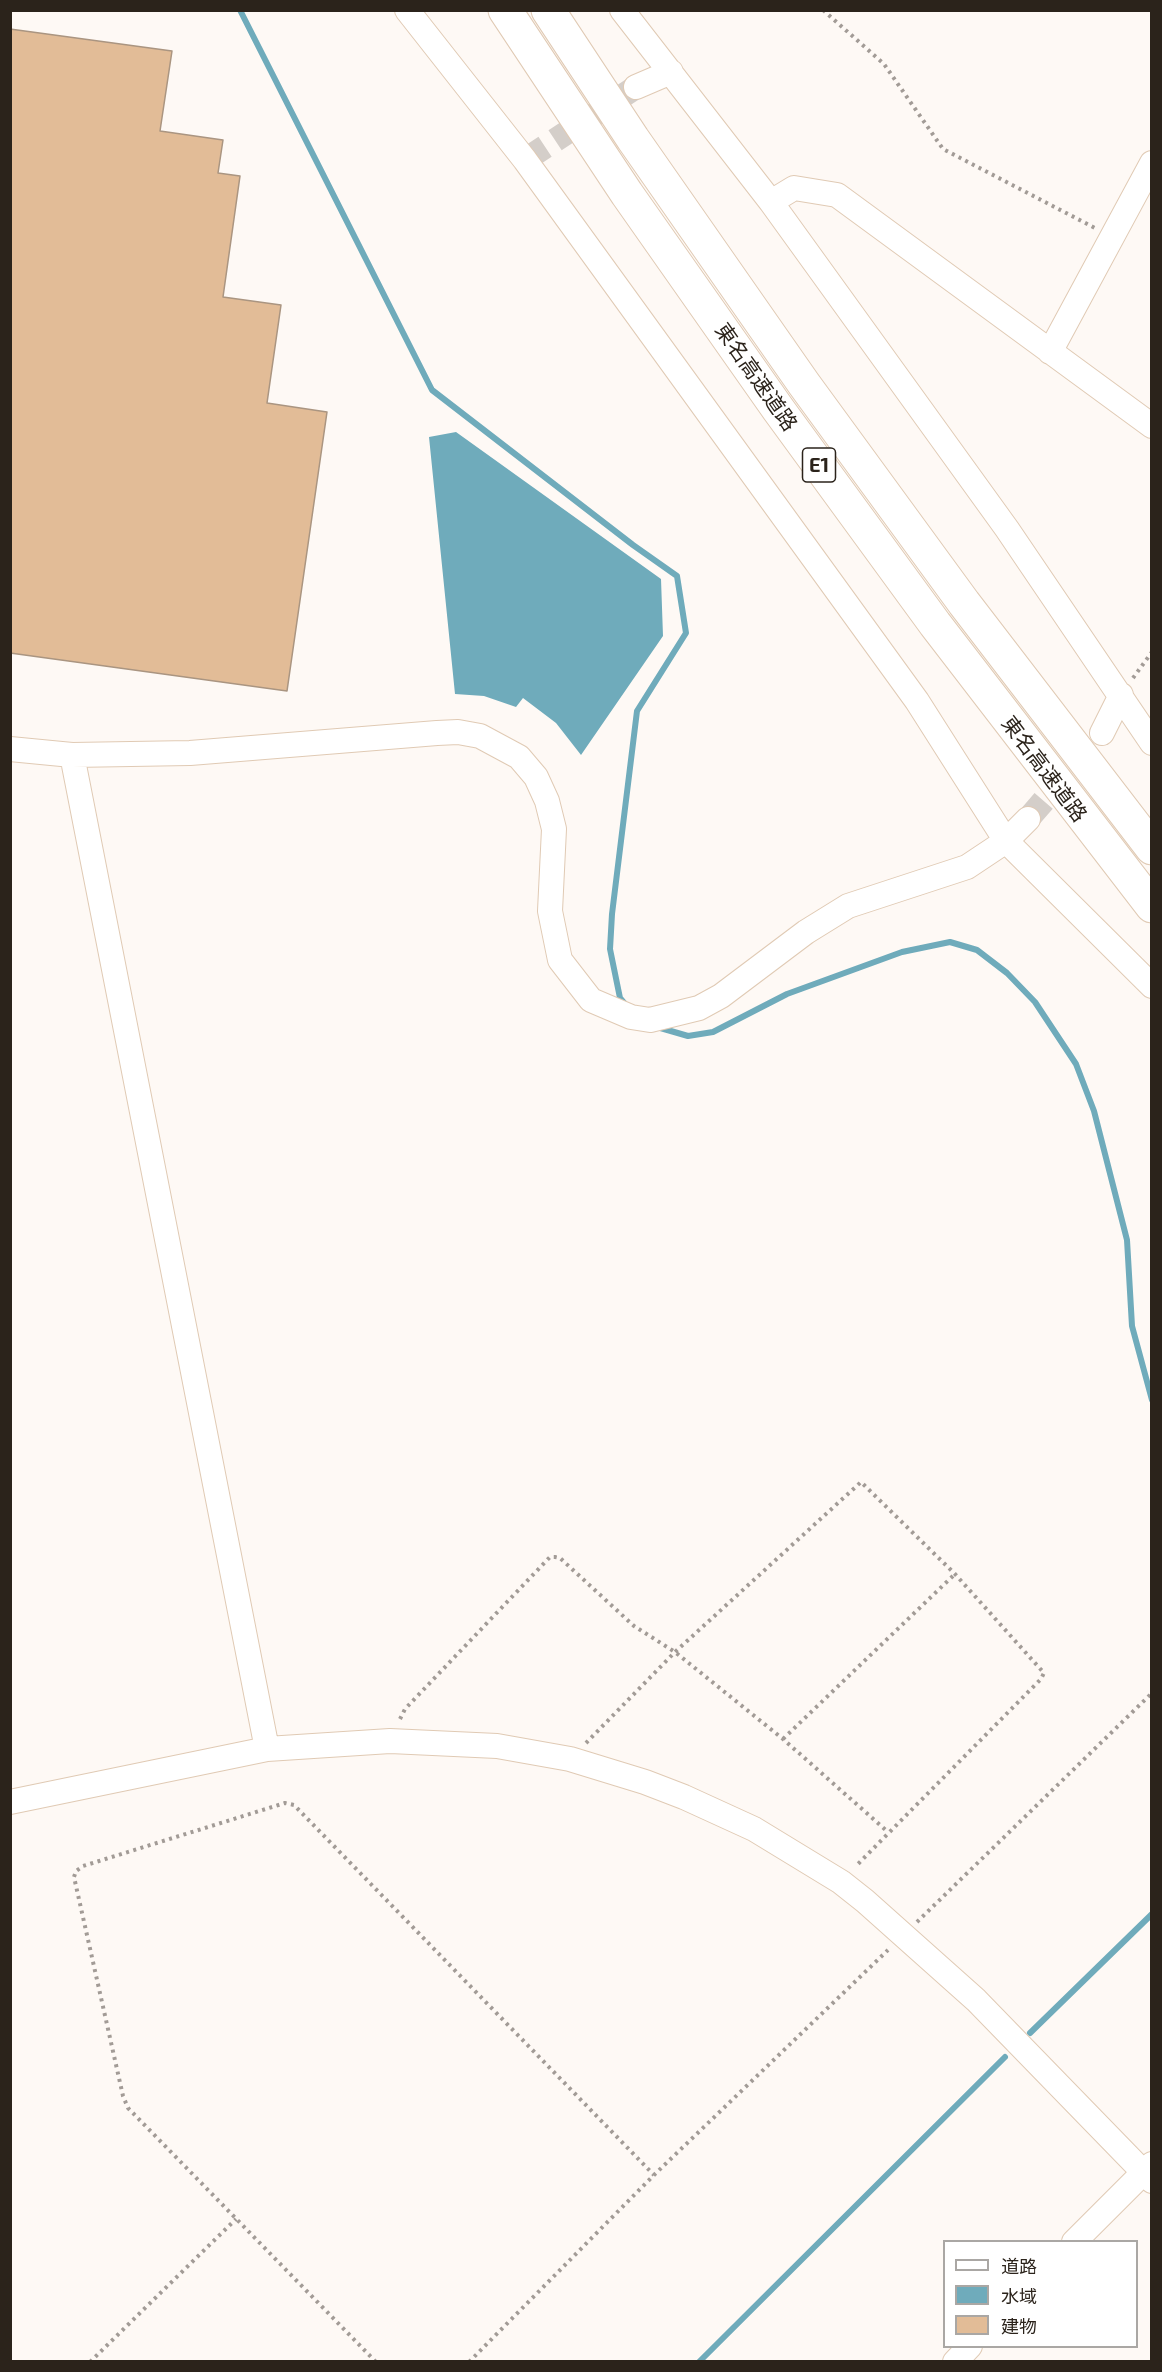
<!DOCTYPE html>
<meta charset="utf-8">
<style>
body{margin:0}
#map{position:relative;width:1162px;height:2372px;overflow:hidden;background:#fef9f5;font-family:"Exo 2","Noto Sans JP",sans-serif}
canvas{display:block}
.frame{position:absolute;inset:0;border:12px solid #2b231b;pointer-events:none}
.legend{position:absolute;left:943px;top:2240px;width:195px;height:108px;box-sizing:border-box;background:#fff;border:2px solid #aaa7a4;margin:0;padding:8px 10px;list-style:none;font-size:18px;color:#2b231b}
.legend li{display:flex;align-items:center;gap:12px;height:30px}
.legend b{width:30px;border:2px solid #aaa7a4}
</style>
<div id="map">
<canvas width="1162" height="2372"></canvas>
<div class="frame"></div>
<ul class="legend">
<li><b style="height:8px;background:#fff"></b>道路</li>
<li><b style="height:16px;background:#6fabbb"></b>水域</li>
<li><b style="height:16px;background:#e2bc97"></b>建物</li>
</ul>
</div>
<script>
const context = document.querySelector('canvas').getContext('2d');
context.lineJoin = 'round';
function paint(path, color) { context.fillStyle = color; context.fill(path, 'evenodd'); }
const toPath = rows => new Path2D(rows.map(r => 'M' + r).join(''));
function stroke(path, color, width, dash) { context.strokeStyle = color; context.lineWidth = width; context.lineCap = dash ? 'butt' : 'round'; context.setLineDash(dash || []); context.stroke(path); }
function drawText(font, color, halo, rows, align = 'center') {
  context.font = font + ' "Exo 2","Noto Sans JP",sans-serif'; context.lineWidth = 4.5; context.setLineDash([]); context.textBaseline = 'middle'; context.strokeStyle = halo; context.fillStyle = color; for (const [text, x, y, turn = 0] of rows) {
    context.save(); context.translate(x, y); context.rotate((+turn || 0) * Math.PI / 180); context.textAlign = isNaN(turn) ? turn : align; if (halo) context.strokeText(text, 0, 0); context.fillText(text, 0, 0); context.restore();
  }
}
paint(toPath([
 [456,432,661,579,663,636,581,755,556,723,523,698,516,707,484,696,455,694,429,437]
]), '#6fabbb');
stroke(toPath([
 [240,10,432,390,633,545,677,576,686,633,637,711,612,914,610,949,620,998,625,1004],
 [657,1027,688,1036,713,1032,787,994,902,952,950,942,977,950,1007,973,1035,1002,1076,1064,1094,1111,1127,1240,1132,1326,1152,1400],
 [1030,2033,1152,1914],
 [699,2362,1005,2057]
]), '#6fabbb', 6);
const building = toPath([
 [10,29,172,51,160,131,223,140,218,173,240,176,223,297,281,305,267,403,327,412,287,691,10,653,10,29]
]);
paint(building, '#e2bc97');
stroke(building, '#aa9581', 1.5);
stroke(toPath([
 [525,160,636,87],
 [1028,819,1102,733]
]), '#d4cec9', 24, [24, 12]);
const minor = toPath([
 [407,10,525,160,917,701,1006,841,1152,986],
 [622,10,771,202,1007,529,1152,743],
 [636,87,671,72],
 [771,202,794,188,837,195,1152,426],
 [1050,352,1152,163],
 [1102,733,1121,695],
 [10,749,72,755,190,753,437,733,458,732,480,736,519,757,536,777,547,801,554,829,550,911,560,960,591,1000,631,1017,650,1020,699,1008,721,996,806,932,848,906,967,867,1006,841,1028,819],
 [72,755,267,1749],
 [10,1802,267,1749,390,1741,497,1746,570,1759,645,1782,684,1797,754,1829,841,1882,865,1901,976,2000,1152,2181],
 [1074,2242,1152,2164],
 [955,2362,970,2346]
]);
const highway = toPath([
 [505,10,627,194,778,409,935,624,1152,906],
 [548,10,633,139,804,384,964,603,1152,848]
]);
stroke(minor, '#e0cab4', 26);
stroke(highway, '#e0cab4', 35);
stroke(toPath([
 [823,10,884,64,943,149,1095,228],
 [1133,678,1152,652],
 [400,1719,405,1709,550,1557,555,1557,560,1558,634,1626,675,1652,783,1739,888,1832],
 [783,1739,955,1574],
 [586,1743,675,1652,861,1482,955,1574,1044,1673,1041,1679,856,1866],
 [917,1922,1152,1693],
 [90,2362,236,2219],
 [376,2362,128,2108,123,2096,74,1877,76,1871,83,1866,285,1803,294,1805,654,2175],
 [469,2362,654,2175,888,1950]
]), '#a29b96', 4, [3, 4.5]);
stroke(minor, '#fff', 24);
stroke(highway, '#fff', 33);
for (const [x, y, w] of [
 [819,465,33]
]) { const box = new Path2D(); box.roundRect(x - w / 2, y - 17, w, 34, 4.5); context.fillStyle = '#fff'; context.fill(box); stroke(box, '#2b231b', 1.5); }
drawText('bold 20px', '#2b231b', null, [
 ["E1",819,465]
]);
drawText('21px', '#2b231b', '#fff', [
 ["東名高速道路",756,377,55],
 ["東名高速道路",1044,769,53]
]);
</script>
